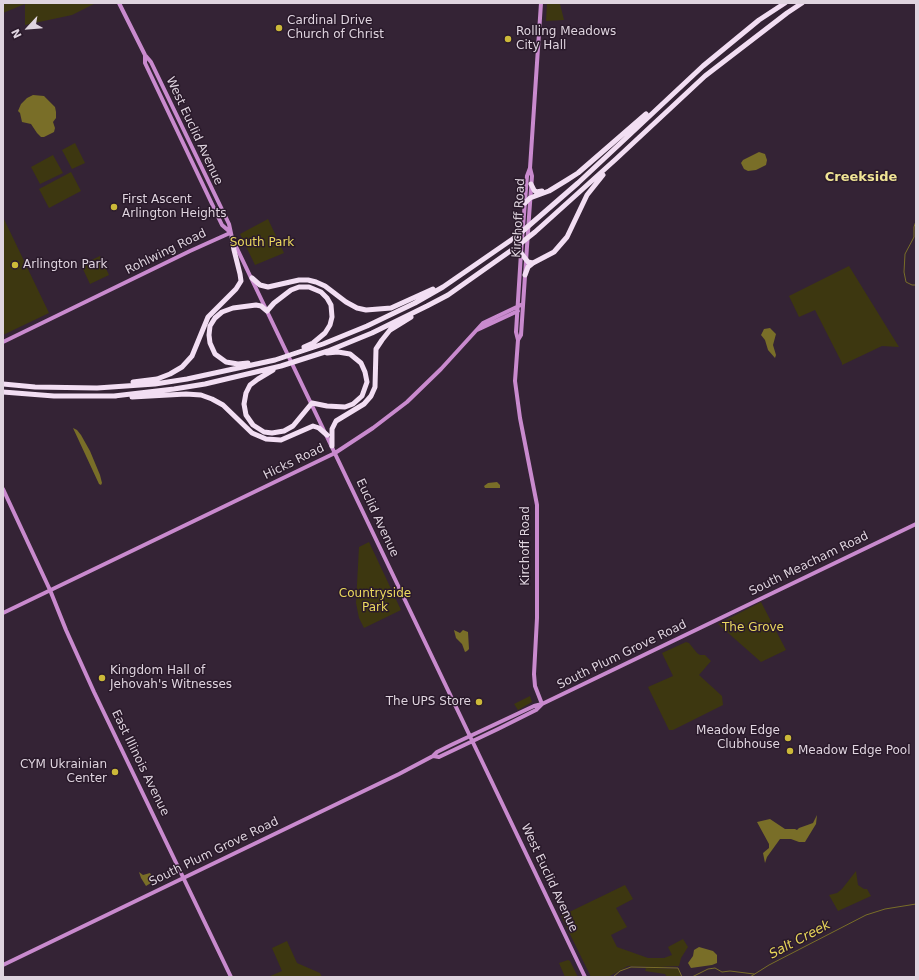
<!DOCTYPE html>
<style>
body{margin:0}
#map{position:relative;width:919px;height:980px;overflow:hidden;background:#342335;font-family:"DejaVu Sans",sans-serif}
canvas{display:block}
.frame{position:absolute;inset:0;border:4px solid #dfd4df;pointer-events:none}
.north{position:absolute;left:8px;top:8px;width:40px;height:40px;-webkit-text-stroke:3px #2a1a2b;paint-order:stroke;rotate:244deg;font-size:11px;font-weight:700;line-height:16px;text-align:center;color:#dfd4df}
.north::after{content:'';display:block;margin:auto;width:14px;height:18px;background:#dfd4df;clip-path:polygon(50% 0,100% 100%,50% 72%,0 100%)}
</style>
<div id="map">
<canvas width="919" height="980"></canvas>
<div class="frame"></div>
<div class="north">N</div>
</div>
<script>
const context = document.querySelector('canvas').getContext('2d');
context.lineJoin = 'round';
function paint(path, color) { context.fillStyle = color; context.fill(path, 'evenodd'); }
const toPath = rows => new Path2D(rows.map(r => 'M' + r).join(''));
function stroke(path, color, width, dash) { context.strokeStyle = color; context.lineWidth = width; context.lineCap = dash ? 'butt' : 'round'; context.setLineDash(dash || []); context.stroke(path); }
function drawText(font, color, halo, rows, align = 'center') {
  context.font = font + ' "DejaVu Sans",sans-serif'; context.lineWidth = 3; context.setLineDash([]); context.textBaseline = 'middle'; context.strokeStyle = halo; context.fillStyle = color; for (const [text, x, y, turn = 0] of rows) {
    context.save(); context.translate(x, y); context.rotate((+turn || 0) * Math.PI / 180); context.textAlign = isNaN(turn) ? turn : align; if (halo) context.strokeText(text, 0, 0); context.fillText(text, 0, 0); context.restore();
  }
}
paint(toPath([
 [3,3,96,3,72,15,25,25,25,4,3,13],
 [547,3,561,3,560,4,564,20,546,21],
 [75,143,85,163,72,169,62,150],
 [53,155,63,173,40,184,31,167],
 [71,172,81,191,49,208,39,189],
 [3,217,49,313,3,335],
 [268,219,284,253,255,265,240,234],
 [100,256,109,275,90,284,81,265],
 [849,266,899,347,882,346,842,365,842,363,815,310,799,317,789,296],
 [369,542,401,610,364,628,359,618,356,603,359,547],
 [761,602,786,650,761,662,718,624],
 [686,642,689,643,697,653,700,655,705,655,711,661,699,675,722,696,723,705,673,730,669,730,648,687,673,676,662,653],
 [530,696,532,702,518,710,514,704],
 [856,871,858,885,864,889,867,889,871,896,838,911,829,895,837,893,842,889],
 [625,885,633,899,616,908,627,927,611,935,617,947,648,958,664,958,672,955,668,947,683,939,688,947,681,958,679,966,658,967,628,966,608,977,591,977,561,916],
 [287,941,297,963,320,973,322,977,268,977,282,971,272,948],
 [568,960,570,961,578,977,565,977,559,963],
 [646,968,678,969,681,977,667,977,665,974,645,971]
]), '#3d3710');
paint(toPath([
 [33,95,44,96,55,107,56,112,56,118,53,122,55,128,54,132,44,137,41,137,37,133,31,124,22,122,20,113,18,111,21,104,27,98],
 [759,152,765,154,767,160,766,165,756,170,748,171,744,169,741,163,743,160],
 [770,328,776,334,773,345,776,355,775,358,768,350,765,340,761,335,764,329],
 [73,428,77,430,81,435,90,451,100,475,102,483,101,485,99,484],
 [497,482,500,485,500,488,485,488,484,486,488,483],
 [454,630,460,633,463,630,468,632,469,649,467,651,465,652,462,644,456,638],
 [817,815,816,824,805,842,799,842,791,839,780,839,767,857,765,863,763,853,769,848,769,844,757,822,770,819,785,829,795,829,797,830,799,828,813,823],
 [139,872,143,875,150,873,154,881,146,886,141,878],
 [699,947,713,951,717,955,717,963,712,965,691,968,688,963,693,956,694,950]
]), '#796e28');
stroke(toPath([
 [916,221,914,227,914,237,905,254,904,272,906,282,912,285,916,285],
 [613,977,620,971,631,967,678,968,682,977],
 [692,977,708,969,715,968,722,972,730,971,754,974],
 [750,977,769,965,866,915,885,909,916,904]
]), '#796e28', 1);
stroke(toPath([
 [119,3,145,55,151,62,229,224,232,238,585,977],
 [145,55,145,63,222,225,230,232],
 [530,168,527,176,521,253,516,332,518,340,515,381,520,418,537,505,537,618,534,674,535,686,542,704],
 [477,330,518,311],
 [518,340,521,335,529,217,532,176,530,168,541,3],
 [3,342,190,251,230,233],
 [3,489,50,590,66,630,94,692,231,977],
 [3,613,335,453,373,428,407,402,441,369,483,323,523,304],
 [433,756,439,757,498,729,536,710,542,704,916,524],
 [3,965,399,774,433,756,437,752,451,745,534,706,542,704]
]), '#c98ace', 4);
stroke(toPath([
 [531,184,534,190,536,192,542,191],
 [525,203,530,198,549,191,567,180,578,173,646,114],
 [521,253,528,262,533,263,554,252,567,237,587,195,603,175],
 [525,275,528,267,533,263],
 [252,278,260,285,268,287,299,280,308,280,316,282,325,286,346,302,357,308,366,310,391,308,433,289],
 [248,363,238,364,226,362,215,354,210,343,209,335,210,326,215,318,222,312,233,308,256,305,261,306,267,311,274,303,291,290,299,287,309,287,321,292,327,298,331,305,332,317,330,325,325,333,313,343,304,347],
 [273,370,258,379,250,385,246,393,244,404,246,415,253,425,264,432,272,433,284,431,293,426,312,403,327,406,345,407,353,404,362,396,367,382,365,372,361,363,350,354,338,352,327,353],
 [133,382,157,379,170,374,182,367,192,356,208,317,236,289,241,281,240,274,234,250,232,238],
 [3,384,35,387,97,388,155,384,187,379,275,360,323,344,367,326,415,303,443,287,517,236,578,183,703,66,759,20,785,3],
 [3,392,54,396,116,396],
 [114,396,174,389,205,384,281,366,328,351,372,333,427,306,448,295,516,247,535,232,616,159,705,76,787,13,802,3],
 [132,397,186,394,201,395,212,399,223,405,252,433,266,439,281,440,313,426,319,428,327,435],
 [332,446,332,429,336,421,364,404,371,396,375,387,376,349,382,340,390,330,411,317]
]), '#f2def3', 5);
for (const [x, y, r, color] of [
 [279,28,4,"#ccb939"],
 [508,39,4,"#ccb939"],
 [114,207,4,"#ccb939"],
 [15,265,4,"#ccb939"],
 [102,678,4,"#ccb939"],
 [479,702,4,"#ccb939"],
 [788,738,4,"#ccb939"],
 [790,751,4,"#ccb939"],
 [115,772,4,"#ccb939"]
]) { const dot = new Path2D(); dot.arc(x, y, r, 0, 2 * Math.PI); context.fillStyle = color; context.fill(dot); stroke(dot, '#2a1a2b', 1.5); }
drawText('12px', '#dfd4df', '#2a1a2b', [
 ["Cardinal Drive",287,21],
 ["Church of Christ",287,35],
 ["Rolling Meadows",516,32],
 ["City Hall",516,46],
 ["First Ascent",122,200],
 ["Arlington Heights",122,214],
 ["Arlington Park",23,265],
 ["Kingdom Hall of",110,671],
 ["Jehovah's Witnesses",110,685],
 ["The UPS Store",471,702,"right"],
 ["Meadow Edge",780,731,"right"],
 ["Clubhouse",780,745,"right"],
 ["Meadow Edge Pool",798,751],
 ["CYM Ukrainian",107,765,"right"],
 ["Center",107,779,"right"]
], 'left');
drawText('12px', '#dfd4df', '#2a1a2b', [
 ["West Euclid Avenue",194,131,65],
 ["Kirchoff Road",519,218,-87],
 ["Rohlwing Road",166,252,-26],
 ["Hicks Road",294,462,-26],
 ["Euclid Avenue",377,518,65],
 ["Kirchoff Road",526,546,-90],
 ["South Meacham Road",809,564,-26],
 ["South Plum Grove Road",622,655,-26],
 ["East Illinois Avenue",140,763,64],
 ["South Plum Grove Road",214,852,-26],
 ["West Euclid Avenue",549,878,65]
]);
drawText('12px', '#ebd95e', '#2a1a2b', [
 ["South Park",262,243],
 ["Countryside",375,594],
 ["Park",375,608],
 ["The Grove",753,628]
]);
drawText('bold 13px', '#f0e495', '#2a1a2b', [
 ["Creekside",861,178]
]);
drawText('italic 13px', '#e7d459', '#2a1a2b', [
 ["Salt Creek",800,940,-28]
]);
</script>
